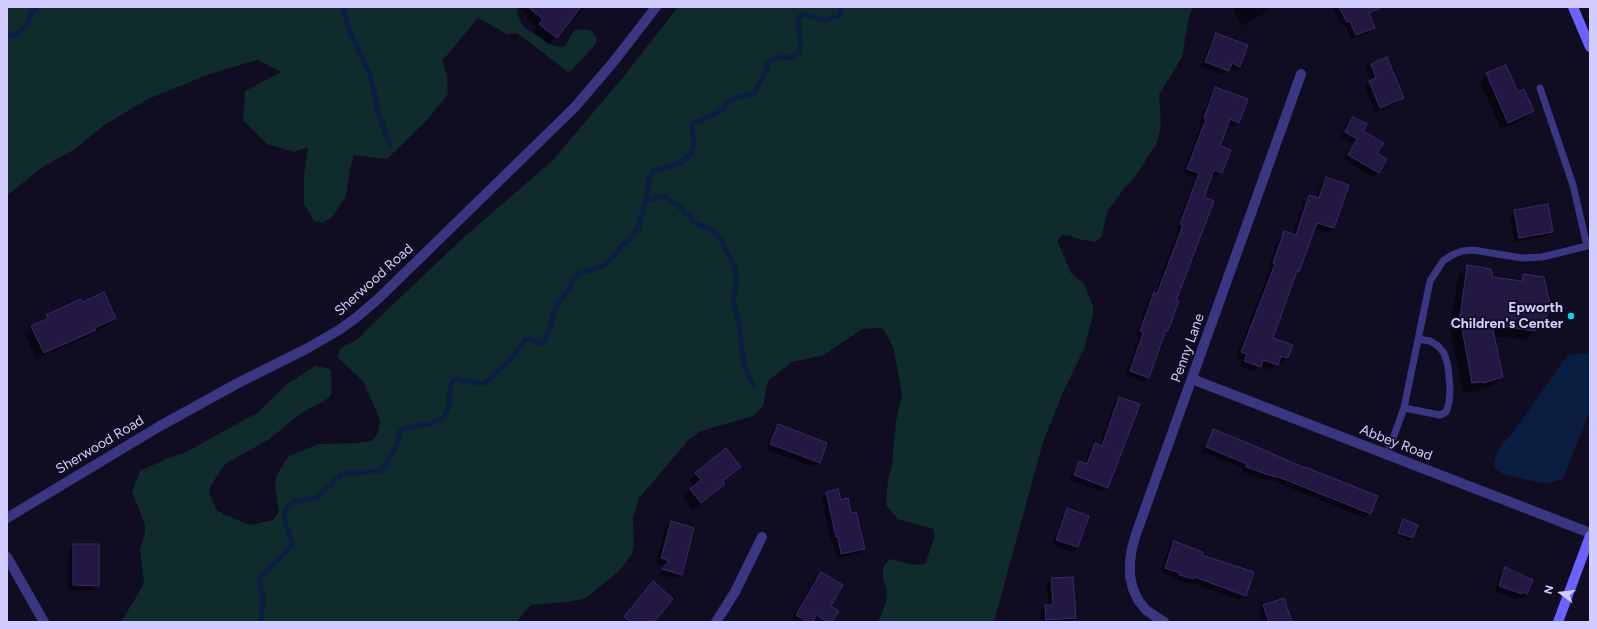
<!DOCTYPE html>
<style>
body{margin:0}
#map{position:relative;width:1597px;height:629px;overflow:hidden;background:#100c21;font-family:Figtree,sans-serif}
canvas{display:block}
.frame{position:absolute;inset:0;border:8px solid #d3ccff;pointer-events:none}
.north{position:absolute;left:1541px;top:573px;width:40px;height:40px;-webkit-text-stroke:3px #100c21;paint-order:stroke;rotate:285deg;font-size:11px;font-weight:700;line-height:16px;text-align:center;color:#d3ccff}
.north::after{content:'';display:block;margin:auto;width:14px;height:18px;background:#d3ccff;clip-path:polygon(50% 0,100% 100%,50% 72%,0 100%)}
</style>
<div id="map">
<canvas width="1597" height="629"></canvas>
<div class="frame"></div>
<div class="north">N</div>
</div>
<script>
const context = document.querySelector('canvas').getContext('2d');
context.lineJoin = 'round';
function paint(path, color) { context.fillStyle = color; context.fill(path, 'evenodd'); }
const toPath = rows => new Path2D(rows.map(r => 'M' + r).join(''));
function stroke(path, color, width, dash) { context.strokeStyle = color; context.lineWidth = width; context.lineCap = dash ? 'butt' : 'round'; context.setLineDash(dash || []); context.stroke(path); }
function drawText(font, color, halo, rows, align = 'center') {
  context.font = font + ' Figtree,sans-serif'; context.lineWidth = 3.5; context.setLineDash([]); context.textBaseline = 'middle'; context.strokeStyle = halo; context.fillStyle = color; for (const [text, x, y, turn = 0] of rows) {
    context.save(); context.translate(x, y); context.rotate((+turn || 0) * Math.PI / 180); context.textAlign = isNaN(turn) ? turn : align; if (halo) context.strokeText(text, 0, 0); context.fillText(text, 0, 0); context.restore();
  }
}
paint(toPath([
 [7,7,517,7,518,16,523,26,552,45,559,47,565,46,574,30,586,29,593,32,597,40,595,45,571,71,568,72,517,33,507,34,478,18,442,61,447,75,448,94,427,120,387,159,354,155,350,169,346,196,333,216,323,223,314,221,304,204,304,177,308,147,294,152,267,144,243,120,245,91,281,72,257,60,210,74,148,99,104,125,75,149,41,168,7,196],
 [678,7,1193,7,1189,16,1182,57,1159,95,1161,125,1157,143,1133,180,1123,189,1119,196,1107,212,1102,236,1095,242,1078,239,1071,236,1062,235,1057,240,1071,273,1084,284,1093,306,1093,314,1085,347,1064,390,1043,442,994,622,878,622,886,602,887,590,883,579,883,570,884,565,891,559,915,565,925,564,935,536,933,529,898,519,886,505,888,480,892,465,896,421,902,395,894,350,885,331,881,328,862,329,824,355,792,362,769,380,767,385,763,406,753,416,701,431,687,441,687,442,639,498,633,518,634,545,632,554,619,571,586,598,568,602,532,605,526,610,517,622,121,622,138,594,144,583,140,549,145,532,145,524,132,492,140,471,168,458,184,453,257,413,287,384,315,366,328,368,331,370,332,391,329,398,300,414,268,440,225,464,211,485,209,493,216,509,223,514,250,525,273,520,279,512,275,486,276,477,288,456,319,444,358,443,372,441,378,433,380,422,378,415,363,381,337,357,340,349,359,338,365,331,464,237,553,160,624,76]
]), '#0f2b2b');
paint(toPath([
 [1590,352,1590,410,1563,479,1549,483,1540,483,1515,477,1501,473,1495,468,1494,461,1499,448,1515,430,1563,361,1570,354,1583,354]
]), '#0a1e42');
paint(toPath([
 [519,7,585,7,573,21,570,19,549,45,533,32,537,27,526,19,529,15],
 [1232,7,1271,7,1268,11,1243,26],
 [1332,7,1365,7,1374,27,1369,32,1351,39,1345,25,1342,26],
 [1217,34,1239,66,1235,71,1229,69,1224,75,1201,67,1212,39],
 [1371,65,1403,97,1398,102,1375,112,1365,86,1371,81,1366,69],
 [1487,74,1533,111,1525,119,1501,129,1480,82],
 [1216,88,1238,122,1233,127,1227,125,1219,147,1221,172,1217,177,1211,175,1202,198,1167,330,1163,334,1148,378,1144,382,1126,376,1139,337,1136,336,1149,298,1155,294,1178,230,1176,229,1195,178,1183,173,1202,123,1200,122,1211,93],
 [1354,118,1376,154,1378,172,1373,177,1344,160,1353,144,1341,137,1349,123],
 [1326,178,1334,228,1328,233,1314,229,1299,271,1294,276,1271,338,1287,358,1282,363,1278,362,1272,370,1260,366,1254,372,1239,366,1242,360,1236,357,1270,269,1268,269,1279,238,1285,232,1293,235,1304,202,1310,196,1316,198,1321,184],
 [1515,211,1552,232,1547,236,1515,242,1510,216],
 [1468,266,1492,278,1517,281,1524,275,1534,331,1525,340,1493,336,1502,376,1492,386,1474,392,1463,392,1450,328,1458,276],
 [81,300,82,304,115,318,108,325,87,337,36,359,25,334,32,327,39,324,46,316],
 [1119,398,1108,487,1103,492,1070,480,1075,467,1079,462,1084,464,1090,449,1095,444,1100,446,1114,403],
 [778,425,826,444,819,463,814,467,766,449,774,430],
 [1213,431,1370,513,1365,518,1271,480,1269,481,1242,472,1243,468,1202,452,1208,435],
 [740,467,723,482,717,491,693,510,683,497,694,487,689,481,696,473],
 [827,493,840,501,850,514,864,549,860,553,837,558,833,541,831,541,822,498],
 [1068,509,1078,547,1073,552,1052,544,1063,514],
 [1404,520,1413,538,1410,540,1397,535],
 [671,522,681,574,676,579,659,574,666,566,656,563,666,527],
 [1174,542,1201,556,1245,595,1240,600,1190,582,1188,584,1175,579,1176,578,1161,572,1169,547],
 [74,545,98,585,93,590,68,590,69,549],
 [1506,568,1517,572,1527,593,1522,598,1518,597,1516,599,1495,591,1501,573],
 [821,573,829,606,831,622,790,622,814,581],
 [1052,579,1075,618,1071,622,1041,622,1040,611,1045,606,1048,606,1047,584],
 [653,583,653,622,621,622,646,590],
 [1263,606,1291,622,1262,622,1259,611]
]), '#0007');
stroke(toPath([
 [343,7,349,30,370,74,380,119,390,145],
 [7,35,12,36,17,34,28,24,31,13,37,7],
 [645,200,662,196,666,197,678,206,696,223,708,228,720,238,734,267,737,280,733,304,739,323,744,366,754,386],
 [261,622,263,600,259,579,292,545,292,542,284,519,285,512,288,507,294,502,316,498,342,474,380,471,384,468,397,444,401,430,410,427,430,424,443,418,449,406,450,387,453,381,457,379,479,384,485,383,509,361,525,340,530,339,540,343,544,341,548,333,558,303,569,289,573,279,579,274,603,266,612,258,622,245,629,240,638,228,644,207,650,177,653,172,655,170,677,164,686,159,692,152,694,147,692,127,695,122,700,121,721,110,733,98,754,93,764,75,768,63,771,60,776,58,793,57,799,53,801,47,798,23,799,17,804,14,825,20,839,15,842,7]
]), '#0a1e42', 5);
const building = toPath([
 [528,7,581,7,557,38,539,24,543,19,528,7],
 [1339,7,1382,7,1369,13,1375,28,1356,35,1350,21,1347,22,1339,7],
 [1216,33,1248,45,1240,67,1232,63,1229,71,1205,62,1216,33],
 [1387,57,1404,98,1380,108,1369,81,1376,78,1371,64,1387,57],
 [1506,65,1518,92,1524,89,1534,111,1508,123,1486,73,1506,65],
 [1215,87,1248,99,1239,123,1230,119,1220,146,1231,150,1222,173,1214,170,1204,197,1214,201,1176,301,1179,301,1168,331,1166,330,1149,378,1130,371,1143,333,1140,331,1154,292,1157,294,1183,225,1180,224,1199,173,1187,169,1206,119,1204,118,1215,87],
 [1353,117,1367,124,1363,131,1384,143,1377,153,1387,159,1379,173,1348,155,1357,139,1345,132,1353,117],
 [1326,177,1349,185,1334,228,1317,223,1299,272,1297,271,1273,338,1293,345,1288,358,1281,356,1278,365,1263,360,1261,367,1244,361,1247,354,1241,352,1275,264,1273,263,1284,231,1296,235,1309,195,1319,198,1326,177],
 [1548,204,1553,232,1519,238,1514,210,1548,204],
 [1467,265,1491,269,1493,277,1522,281,1523,274,1544,277,1548,296,1551,304,1548,313,1535,331,1492,325,1503,377,1483,383,1483,382,1472,383,1460,318,1467,265],
 [104,292,116,318,95,328,96,330,87,334,44,353,31,326,48,318,46,315,81,299,83,302,104,292],
 [1119,397,1140,404,1108,488,1074,475,1079,461,1087,464,1095,443,1102,446,1119,397],
 [778,424,827,443,820,463,770,444,778,424],
 [1213,429,1248,443,1305,468,1305,467,1378,496,1371,514,1276,476,1275,477,1246,467,1247,464,1206,447,1213,429],
 [726,448,741,467,723,481,725,484,701,503,690,489,701,480,695,473,726,448],
 [838,489,841,500,848,498,851,513,856,512,865,549,841,554,838,537,836,537,826,492,838,489],
 [1067,508,1089,516,1078,547,1056,540,1067,508],
 [1403,519,1418,525,1413,538,1398,533,1403,519],
 [671,521,694,528,682,575,662,569,669,561,661,558,671,521],
 [1174,541,1203,552,1202,555,1254,572,1246,596,1195,577,1194,579,1179,575,1180,573,1165,568,1174,541],
 [73,544,99,544,99,586,73,585,73,544],
 [1505,567,1533,580,1527,594,1523,592,1522,594,1499,586,1505,567],
 [821,572,843,585,831,606,839,611,832,622,828,622,816,615,813,622,808,622,796,615,821,572],
 [1073,577,1076,618,1046,620,1045,605,1053,605,1051,578,1073,577],
 [653,581,673,599,654,622,631,622,624,617,653,581],
 [1284,598,1292,622,1269,622,1263,605,1284,598]
]);
paint(building, '#221842');
stroke(building, '#39296f', 1);
stroke(toPath([
 [1404,408,1440,415,1446,412,1449,403,1450,388,1448,366,1444,353,1438,346,1430,341,1418,339],
 [1387,455,1404,408,1430,281,1443,261,1452,255,1462,251,1473,250,1522,258,1542,257,1587,246,1573,185,1540,88]
]), '#3b3681', 7);
stroke(toPath([
 [1192,379,1590,533],
 [7,518,160,426,238,383,306,349,339,330,357,317,378,299,575,107,615,60,656,7],
 [7,557,44,622],
 [716,622,735,592,762,537],
 [1164,622,1146,610,1138,600,1133,589,1130,576,1130,561,1132,548,1136,534,1301,74]
]), '#3b3681', 10);
stroke(toPath([
 [1573,7,1590,47],
 [1558,622,1590,536]
]), '#6b63ff', 10);
for (const [x, y, r, color] of [
 [1571,316,4,"#00d9f7"]
]) { const dot = new Path2D(); dot.arc(x, y, r, 0, 2 * Math.PI); context.fillStyle = color; context.fill(dot); stroke(dot, '#100c21', 1.5); }
drawText('14px', '#d3ccff', '#100c21', [
 ["Sherwood Road",374,280,-42],
 ["Penny Lane",1188,348,-70],
 ["Abbey Road",1396,443,21],
 ["Sherwood Road",100,445,-31]
]);
drawText('bold 14px', '#d3ccff', '#100c21', [
 ["Epworth",1563,308],
 ["Children's Center",1563,324]
], 'right');
</script>
